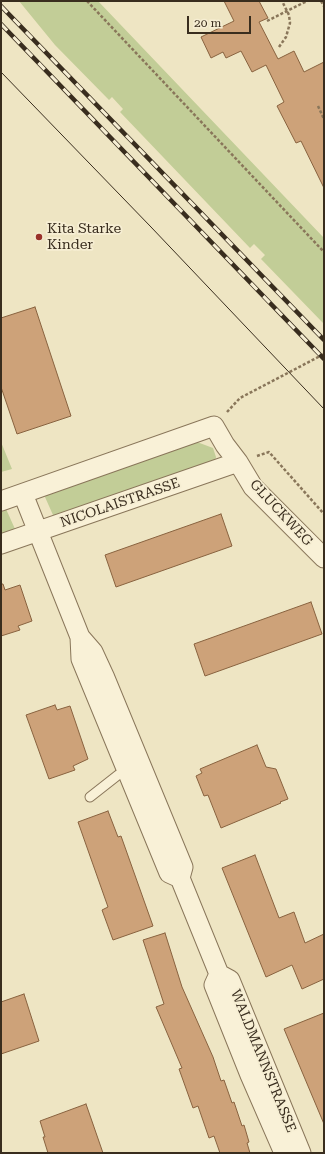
<!DOCTYPE html>
<style>
body{margin:0}
#map{position:relative;width:325px;height:1154px;overflow:hidden;background:#eee5c3;font-family:"Roboto Serif",serif}
canvas{display:block}
.frame{position:absolute;inset:0;border:2px solid #392d1e;pointer-events:none}
.scale{position:absolute;left:187px;top:16px;width:64px;height:18px;box-sizing:border-box;border:2px solid #392d1e;border-top:0;padding-left:5px;font-size:12px;line-height:14px;white-space:nowrap;color:#392d1e;-webkit-text-stroke:3px #f6eed3;paint-order:stroke}
</style>
<div id="map">
<canvas width="325" height="1154"></canvas>
<div class="frame"></div>
<div class="scale">20 m</div>
</div>
<script>
const context = document.querySelector('canvas').getContext('2d');
context.lineJoin = 'round';
function paint(path, color) { context.fillStyle = color; context.fill(path, 'evenodd'); }
const toPath = rows => new Path2D(rows.map(r => 'M' + r).join(''));
function stroke(path, color, width, dash) { context.strokeStyle = color; context.lineWidth = width; context.lineCap = dash ? 'butt' : 'round'; context.setLineDash(dash || []); context.stroke(path); }
function drawText(font, color, halo, rows, align = 'center') {
  context.font = font + ' "Roboto Serif",serif'; context.lineWidth = 3.5; context.setLineDash([]); context.textBaseline = 'middle'; context.strokeStyle = halo; context.fillStyle = color; for (const [text, x, y, turn = 0] of rows) {
    context.save(); context.translate(x, y); context.rotate((+turn || 0) * Math.PI / 180); context.textAlign = isNaN(turn) ? turn : align; if (halo) context.strokeText(text, 0, 0); context.fillText(text, 0, 0); context.restore();
  }
}
paint(toPath([
 [19,1,98,1,324,238,324,324,261,259,265,255,254,244,250,248,120,112,123,109,112,97,109,100,55,45],
 [1,442,12,469,1,472],
 [197,442,213,448,216,457,215,461,54,517,53,515,45,497,46,495],
 [1,509,6,509,15,529,14,532,1,537]
]), '#c2cd97');
const building = toPath([
 [224,1,259,1,268,18,259,22,278,59,294,51,304,72,324,62,324,188,301,141,296,143,277,106,284,102,266,65,252,72,241,51,226,58,223,52,211,58,201,37,234,21,224,1],
 [35,307,71,416,17,434,1,387,1,318,35,307],
 [221,514,232,546,116,587,105,555,221,514],
 [1,584,3,584,5,590,20,585,32,621,18,626,20,630,1,636,1,584],
 [311,602,322,634,205,676,194,644,311,602],
 [55,705,57,710,70,706,88,759,73,766,75,770,49,779,26,715,55,705],
 [257,745,266,767,276,769,288,799,280,802,281,803,221,828,208,795,204,796,196,776,202,773,200,769,257,745],
 [108,811,118,837,121,836,153,926,113,940,102,910,108,907,78,822,108,811],
 [255,855,279,918,294,912,305,943,324,934,324,979,302,989,292,965,266,977,222,868,255,855],
 [165,933,182,987,213,1057,221,1081,224,1080,232,1103,234,1102,242,1126,244,1125,249,1142,247,1143,250,1153,220,1153,214,1136,209,1138,198,1106,193,1108,179,1069,182,1068,156,1007,164,1004,143,940,165,933],
 [24,994,39,1041,1,1054,1,1002,24,994],
 [324,1013,324,1124,284,1029,324,1013],
 [86,1104,103,1153,48,1153,43,1137,45,1137,40,1121,86,1104]
]);
paint(building, '#cda279');
stroke(building, '#88623f', 1);
const service = toPath([
 [90,797,118,775,128,770]
]);
const minor = toPath([
 [23,494,80,637,93,652,105,678,183,867,180,878,219,974,230,980,301,1153],
 [1,501,214,426,225,445,238,462,253,487,324,558],
 [1,544,238,462],
 [80,637,81,659,169,873,180,878],
 [219,974,214,985,250,1075,284,1153]
]);
stroke(service, '#89765a', 11);
stroke(minor, '#89765a', 21);
stroke(toPath([
 [87,1,324,252],
 [321,1,324,6],
 [267,21,307,1],
 [279,47,286,37,290,23,289,15,282,1],
 [318,106,323,117,324,116],
 [227,412,240,398,324,354],
 [257,456,269,452,324,514]
]), '#89765a', 2.5, [3, 2]);
stroke(service, '#f9f1d7', 9);
stroke(minor, '#f9f1d7', 19);
stroke(toPath([
 [1,72,151,227,324,409]
]), '#392d1e', 1);
const rail = toPath([
 [1,6,324,340],
 [1,24,324,359]
]);
stroke(rail, '#392d1e', 4.5);
stroke(rail, '#f6eed3', 3, [9]);
for (const [x, y, r, color] of [
 [39,237,4,"#993129"]
]) { const dot = new Path2D(); dot.arc(x, y, r, 0, 2 * Math.PI); context.fillStyle = color; context.fill(dot); stroke(dot, '#f6eed3', 1.5); }
drawText('14px', '#392d1e', '#f6eed3', [
 ["Kita Starke",47,229],
 ["Kinder",47,245]
], 'left');
drawText('14px', '#392d1e', '#f6eed3', [
 ["NICOLAISTRASSE",120,503,-19],
 ["GLUCKWEG",281,513,47],
 ["WALDMANNSTRASSE",263,1061,68]
]);
</script>
